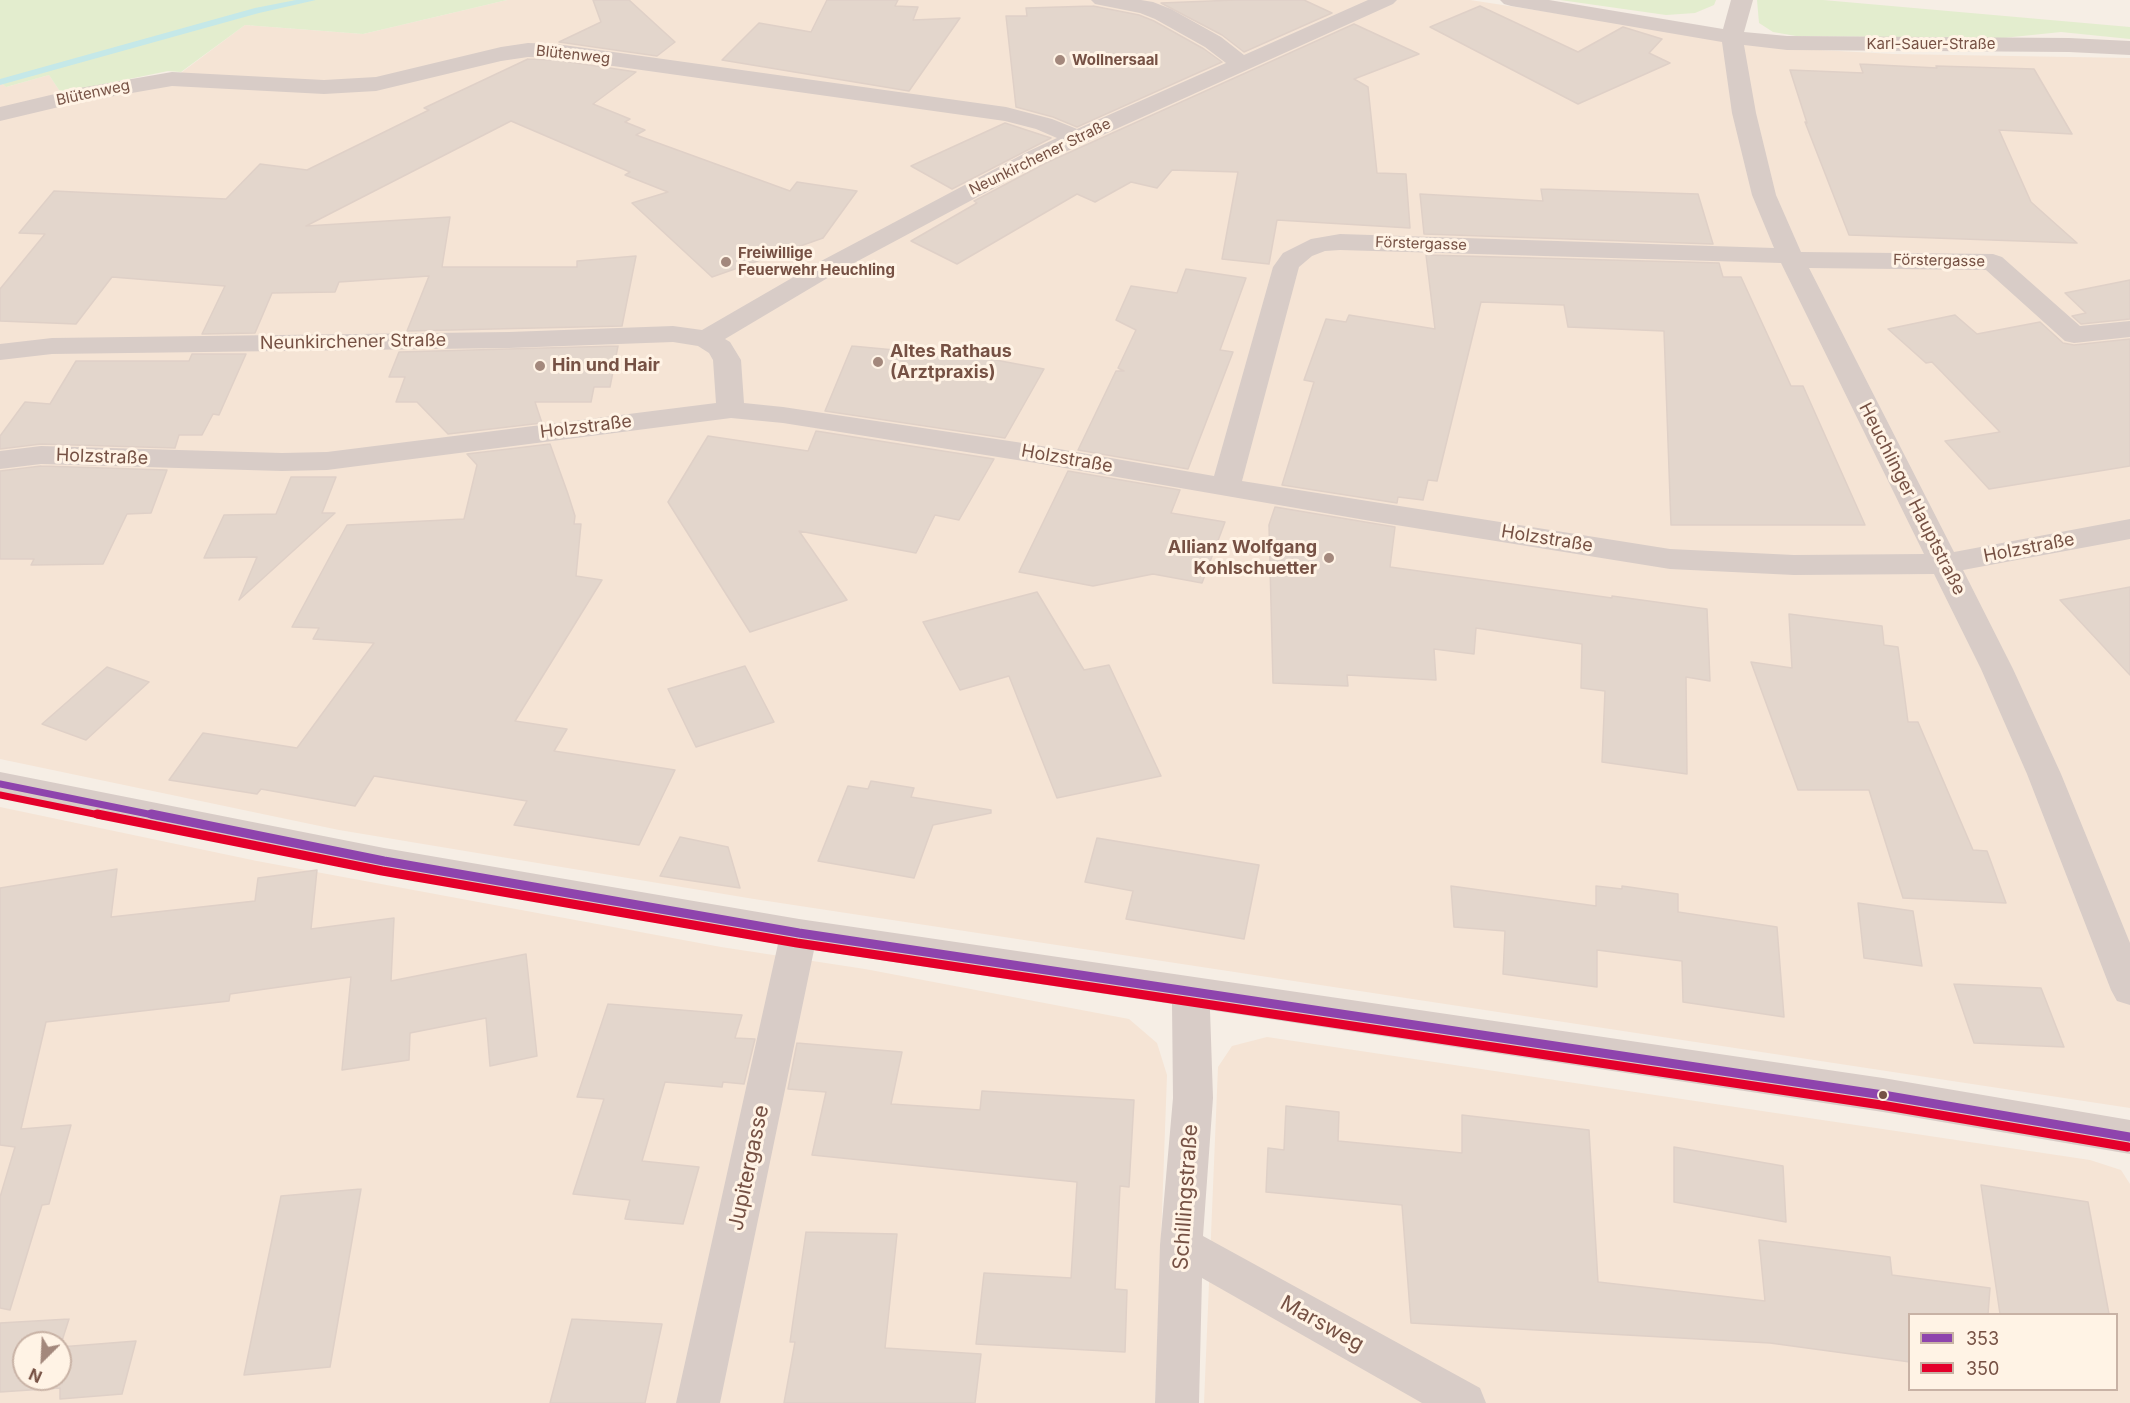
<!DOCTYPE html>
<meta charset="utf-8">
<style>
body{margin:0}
#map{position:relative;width:2130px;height:1403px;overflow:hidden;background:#f6eee5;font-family:Inter,sans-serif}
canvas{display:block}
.legend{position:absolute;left:1908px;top:1313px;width:210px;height:78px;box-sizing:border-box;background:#fff3e5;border:2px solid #c8b2a5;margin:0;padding:8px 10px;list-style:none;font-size:18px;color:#765144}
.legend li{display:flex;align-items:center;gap:12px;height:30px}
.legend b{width:30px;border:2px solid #c8b2a5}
.north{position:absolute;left:12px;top:1331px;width:60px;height:60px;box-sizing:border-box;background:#fff3e5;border:2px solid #c8b2a5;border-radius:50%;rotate:204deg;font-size:16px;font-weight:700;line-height:24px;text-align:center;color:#765144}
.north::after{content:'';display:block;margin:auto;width:21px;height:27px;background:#a3887c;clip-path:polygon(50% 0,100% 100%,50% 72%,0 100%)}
</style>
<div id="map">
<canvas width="2130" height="1403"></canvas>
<ul class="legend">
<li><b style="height:8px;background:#8e44ad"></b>353</li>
<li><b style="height:8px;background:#e4002b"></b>350</li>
</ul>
<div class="north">N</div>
</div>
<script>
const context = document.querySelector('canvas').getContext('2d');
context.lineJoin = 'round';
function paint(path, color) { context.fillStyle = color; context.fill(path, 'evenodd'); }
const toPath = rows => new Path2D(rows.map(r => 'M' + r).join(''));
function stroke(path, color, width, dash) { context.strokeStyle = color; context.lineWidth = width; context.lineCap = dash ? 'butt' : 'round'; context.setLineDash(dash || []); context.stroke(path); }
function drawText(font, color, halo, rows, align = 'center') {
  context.font = font + ' Inter,sans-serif'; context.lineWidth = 6; context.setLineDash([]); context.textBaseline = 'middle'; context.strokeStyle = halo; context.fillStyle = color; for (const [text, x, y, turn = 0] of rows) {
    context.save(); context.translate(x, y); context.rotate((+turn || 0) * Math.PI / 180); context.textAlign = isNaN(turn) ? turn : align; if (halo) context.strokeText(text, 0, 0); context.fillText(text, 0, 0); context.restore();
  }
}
paint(toPath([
 [507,0,1470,0,1784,48,1893,54,2130,58,2130,1108,754,899,339,830,0,759,0,115,166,84,245,25,363,34],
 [49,75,61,93,0,108,0,82,6,87],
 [0,807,257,861,721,947,865,969,1129,1019,1157,1043,1167,1075,1155,1403,0,1403],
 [24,1343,60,1343,60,1379,24,1379],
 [1267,1037,2090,1160,2121,1170,2130,1184,2130,1403,1204,1403,1218,1067,1232,1046],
 [1910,1314,2116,1314,2116,1390,1910,1390]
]), '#f5e4d5');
paint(toPath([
 [0,0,507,0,363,34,245,25,181,72,168,71,61,93,49,75,6,87,0,82],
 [1560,0,1716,0,1714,5,1695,13,1666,15],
 [1757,0,1823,0,2130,27,2130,39,2061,32,2003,38,1796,36,1773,32,1759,23]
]), '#e3edce');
paint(toPath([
 [296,0,316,0,259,13,0,85,0,79,255,8,296,0]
]), '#c5e8e8');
const building = toPath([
 [593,0,629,0,675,42,657,56,559,42,601,22,593,0],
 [827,0,898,0,895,6,918,7,913,20,960,18,909,91,722,60,759,23,811,32,827,0],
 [1235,0,1304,0,1332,13,1244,52,1222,35,1161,3,1235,0],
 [1093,6,1139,15,1154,21,1204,49,1222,62,1077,127,1053,117,1016,107,1006,16,1027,16,1026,8,1093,6],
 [1480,6,1578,52,1623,27,1662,39,1649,53,1670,63,1578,104,1430,27,1480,6],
 [1354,24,1419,54,1354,79,1368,87,1377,173,1406,174,1410,228,1277,220,1269,264,1222,259,1238,172,1172,170,1157,188,1131,182,1095,202,1077,194,957,264,911,241,977,203,974,201,1046,163,1354,24],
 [528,59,556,60,636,72,593,104,630,119,625,122,645,130,636,135,790,191,797,182,857,191,823,238,712,277,632,203,668,192,625,175,630,172,511,121,306,226,450,217,442,267,577,267,577,261,636,256,622,326,407,331,429,276,339,282,335,292,272,293,255,333,202,334,225,286,112,277,76,324,0,321,0,289,45,234,19,233,54,191,226,199,260,164,307,170,429,110,424,108,528,59],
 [1860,64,1937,68,1936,66,2034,69,2072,134,1999,130,2031,202,2077,243,1849,235,1805,122,1807,123,1790,70,1863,73,1860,64],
 [1005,123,1051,138,952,189,911,166,1005,123],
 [1541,189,1698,194,1713,244,1424,234,1420,194,1543,201,1541,189],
 [1426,255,1719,263,1723,277,1741,277,1791,386,1803,386,1865,525,1671,525,1664,331,1568,327,1564,305,1481,302,1437,481,1428,480,1423,500,1398,497,1397,503,1282,485,1314,382,1304,380,1326,319,1346,322,1349,315,1435,329,1426,255],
 [1186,269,1246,278,1220,350,1233,352,1188,469,1078,450,1116,371,1124,371,1118,368,1136,330,1116,320,1131,286,1177,293,1186,269],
 [2130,280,2130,319,2081,324,2072,316,2086,313,2065,293,2130,280],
 [1955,315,1977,334,2040,322,2063,343,2074,345,2130,339,2130,466,1989,489,1945,441,2000,432,1932,362,1926,363,1888,329,1955,315],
 [618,346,610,387,594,387,591,402,535,402,542,423,448,434,417,402,396,402,405,377,389,377,399,352,618,346],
 [852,346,990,359,1044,369,1005,438,825,411,852,346],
 [192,354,246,354,219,415,213,414,202,435,179,435,175,448,41,444,0,449,0,436,25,402,50,404,76,361,189,361,192,354],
 [816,431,994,459,959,520,935,515,916,553,799,531,847,600,750,632,668,502,708,436,808,451,816,431],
 [550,444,568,494,575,516,574,524,581,524,576,576,602,580,515,721,567,729,554,751,675,770,639,845,514,825,527,801,374,776,355,806,261,789,257,794,169,780,203,733,297,748,374,643,313,639,319,628,292,627,347,525,464,519,477,465,467,454,550,444],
 [41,466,167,470,151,513,127,514,103,564,31,565,34,559,0,559,0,471,41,466],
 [1068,471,1180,490,1171,513,1225,522,1202,583,1153,574,1093,586,1019,572,1068,471],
 [291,477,336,477,322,513,335,513,239,600,257,557,204,558,224,515,276,514,291,477],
 [1275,507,1395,527,1390,567,1612,598,1612,596,1707,609,1710,681,1686,677,1687,774,1602,762,1605,691,1581,688,1582,644,1476,628,1474,654,1434,649,1436,680,1347,675,1348,686,1273,683,1269,525,1275,507],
 [2130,587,2130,675,2060,600,2130,587],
 [1037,592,1084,670,1109,665,1161,776,1057,798,1009,676,960,690,923,622,1037,592],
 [1789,614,1882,626,1884,645,1898,647,1908,722,1918,722,1973,850,1987,851,2006,903,1903,898,1869,790,1798,790,1751,662,1792,668,1789,614],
 [745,666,774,722,696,747,668,689,745,666],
 [107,667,149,682,86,740,42,724,107,667],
 [871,781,914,788,911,797,991,810,991,813,933,825,914,878,818,861,848,786,868,789,871,781],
 [680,837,728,847,740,888,660,876,680,837],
 [1097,838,1259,865,1244,939,1126,919,1133,891,1085,882,1097,838],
 [117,869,111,917,255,901,258,878,317,870,311,929,394,918,391,981,526,954,537,1056,490,1066,486,1018,410,1033,409,1060,342,1070,351,977,230,994,229,1001,46,1022,21,1129,71,1125,49,1204,42,1205,10,1310,0,1308,0,1197,15,1147,0,1145,0,888,117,869],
 [1451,886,1596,906,1596,886,1622,889,1622,886,1678,894,1678,912,1777,927,1784,1017,1683,1002,1682,961,1597,950,1597,987,1503,974,1505,931,1454,927,1451,886],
 [1858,903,1913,911,1922,966,1864,958,1858,903],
 [1954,984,2041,988,2064,1047,1974,1043,1954,984],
 [608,1004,742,1015,735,1038,755,1039,744,1084,723,1082,722,1087,665,1082,642,1161,699,1167,683,1224,625,1219,630,1200,573,1194,604,1099,577,1097,608,1004],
 [797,1043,902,1052,891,1104,980,1110,982,1091,1134,1100,1129,1187,1120,1186,1115,1289,1127,1290,1125,1352,976,1344,984,1273,1071,1278,1077,1182,812,1155,826,1092,788,1089,797,1043],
 [1286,1106,1339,1112,1338,1141,1462,1153,1462,1115,1589,1130,1598,1282,1765,1301,1759,1240,1890,1257,1892,1275,1990,1288,1988,1314,1910,1314,1910,1362,1770,1343,1411,1323,1402,1205,1266,1192,1268,1148,1284,1150,1286,1106],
 [1674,1147,1783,1166,1786,1222,1674,1202,1674,1147],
 [1981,1185,2088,1202,2109,1314,2000,1314,1981,1185],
 [361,1189,330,1367,244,1375,281,1196,361,1189],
 [806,1232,897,1234,885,1348,981,1354,975,1403,784,1403,795,1342,790,1342,806,1232],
 [69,1319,60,1347,136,1341,122,1394,60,1399,60,1388,0,1392,0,1323,69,1319],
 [24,1343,60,1343,60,1379,24,1379,24,1343],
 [572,1319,662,1324,645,1403,550,1403,572,1319]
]);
paint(building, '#e3d6cc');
stroke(building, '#dfd0c7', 1.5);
paint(toPath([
 [1091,0,1141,0,1153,2,1171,9,1221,37,1244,55,1368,0,1397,0,1393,4,1045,161,841,270,725,339,730,342,741,360,744,403,783,407,1036,445,1214,476,1273,267,1283,253,1311,239,1340,234,1774,248,1752,195,1732,113,1722,42,1511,6,1504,4,1500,0,1549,0,1723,29,1731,0,1753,0,1744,32,1787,36,2069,38,2130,41,2130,55,2069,52,1787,50,1744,45,1756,113,1776,195,1801,252,1993,254,2002,257,2080,326,2130,321,2130,337,2074,343,2065,341,1986,270,1809,268,1954,552,2130,519,2130,539,1963,570,2013,669,2061,774,2130,943,2130,1005,2117,1001,2111,990,2027,774,1981,669,1934,574,1794,575,1670,569,1371,521,1036,463,783,423,731,418,327,470,282,471,41,464,0,469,0,451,41,446,282,453,327,452,716,403,713,360,709,353,698,346,673,342,509,348,52,354,0,360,0,344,52,338,509,332,673,326,702,330,823,260,1029,151,1057,138,1036,129,1005,121,556,58,528,57,501,61,376,91,324,94,172,86,80,102,0,121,0,107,80,88,172,72,324,80,376,77,501,47,528,43,556,44,1006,107,1052,119,1077,129,1226,63,1205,47,1155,19,1140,13,1095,4,1091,0],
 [1340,250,1781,263,1924,554,1794,555,1670,549,1242,481,1299,267,1312,256,1325,251,1340,250],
 [0,772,384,848,799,919,1883,1078,2130,1120,2130,1154,1883,1112,1210,1010,1213,1098,1203,1236,1480,1388,1486,1403,1422,1403,1202,1278,1199,1403,1155,1403,1160,1245,1173,1098,1172,1004,814,950,720,1403,676,1403,778,944,384,874,0,796,0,772]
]), '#d8ccc7');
stroke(toPath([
 [0,784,158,816]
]), '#8e44ad', 7);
stroke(toPath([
 [151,814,384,861,799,933,1883,1095,2130,1137]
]), '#8e44ad', 9);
stroke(toPath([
 [0,795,104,816]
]), '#e4002b', 7);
stroke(toPath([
 [97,814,382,871,797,943,1881,1105,2128,1147]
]), '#e4002b', 9);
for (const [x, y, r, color] of [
 [1060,60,6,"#a3887c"],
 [726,262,6,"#a3887c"],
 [878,362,6,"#a3887c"],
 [540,366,6,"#a3887c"],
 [1329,558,6,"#a3887c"],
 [1883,1095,5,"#765144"]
]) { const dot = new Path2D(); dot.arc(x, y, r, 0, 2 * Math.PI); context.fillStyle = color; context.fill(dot); stroke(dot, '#fff3e5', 2); }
drawText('15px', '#765144', '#fff3e5', [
 ["Karl-Sauer-Straße",1931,44],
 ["Blütenweg",573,55,6],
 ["Blütenweg",93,93,-12],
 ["Neunkirchener Straße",1040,157,-26],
 ["Förstergasse",1421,244,2],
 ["Förstergasse",1939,261,1]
]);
drawText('bold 15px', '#765144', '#fff3e5', [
 ["Wollnersaal",1072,60],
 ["Freiwillige",738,253],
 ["Feuerwehr Heuchling",738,270]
], 'left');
drawText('18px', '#765144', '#fff3e5', [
 ["Neunkirchener Straße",353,342,-1],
 ["Holzstraße",586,427,-7],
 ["Holzstraße",102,457,2],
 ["Holzstraße",1067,459,10],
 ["Heuchlinger Hauptstraße",1912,499,63],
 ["Holzstraße",1547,539,9],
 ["Holzstraße",2029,548,-11]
]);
drawText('bold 18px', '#765144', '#fff3e5', [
 ["Altes Rathaus",890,352],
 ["(Arztpraxis)",890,373],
 ["Hin und Hair",552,366],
 ["Allianz Wolfgang",1317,548,"right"],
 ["Kohlschuetter",1317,569,"right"]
], 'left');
drawText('21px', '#765144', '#fff3e5', [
 ["Jupitergasse",749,1168,-78],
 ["Schillingstraße",1186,1197,-86],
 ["Marsweg",1322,1324,29]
]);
</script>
